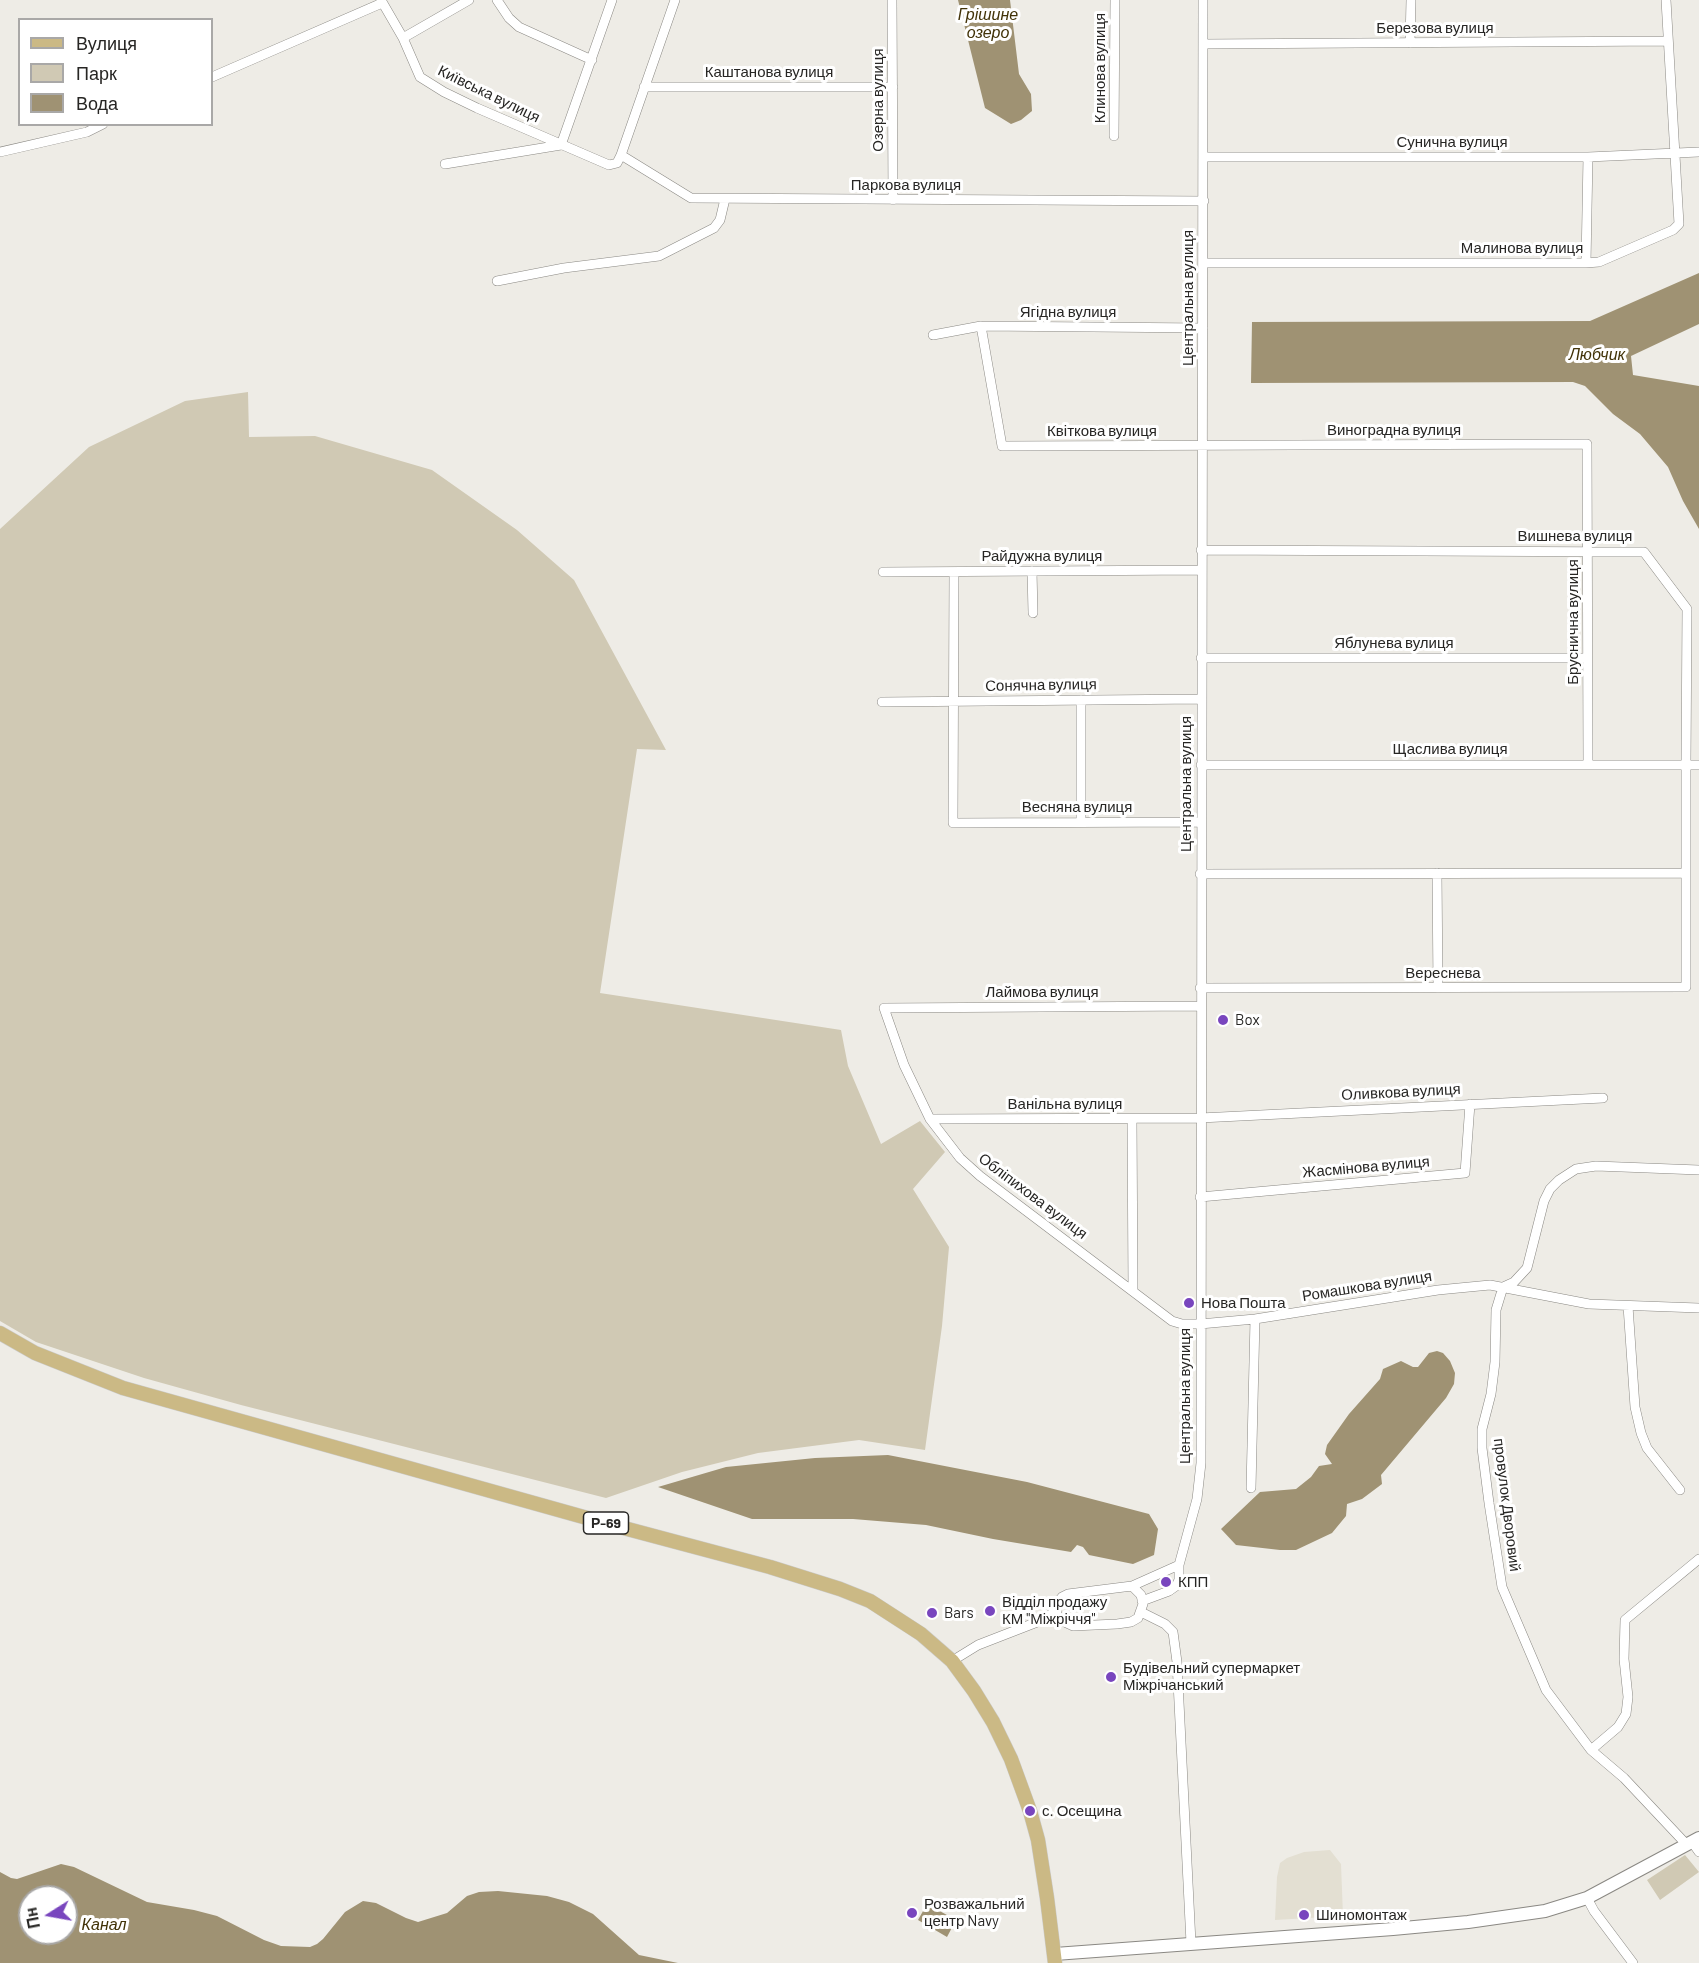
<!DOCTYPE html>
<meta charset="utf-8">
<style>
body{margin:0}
#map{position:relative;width:1699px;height:1963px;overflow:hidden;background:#eeece6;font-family:Barlow,sans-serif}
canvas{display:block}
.legend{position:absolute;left:18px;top:18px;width:195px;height:108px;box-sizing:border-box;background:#fff;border:2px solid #a9a8a7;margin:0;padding:8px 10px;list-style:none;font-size:18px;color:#272624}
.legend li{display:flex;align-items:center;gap:12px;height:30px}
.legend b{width:30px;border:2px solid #a9a8a7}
.north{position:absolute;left:18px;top:1885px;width:60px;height:60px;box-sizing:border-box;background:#fff;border:2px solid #a9a8a7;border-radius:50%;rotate:259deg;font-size:16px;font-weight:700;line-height:24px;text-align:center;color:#272624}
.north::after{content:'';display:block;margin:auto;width:21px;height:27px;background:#7946be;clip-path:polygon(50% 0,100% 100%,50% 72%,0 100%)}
</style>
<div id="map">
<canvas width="1699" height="1963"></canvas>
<ul class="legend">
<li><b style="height:8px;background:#cbb985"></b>Вулиця</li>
<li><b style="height:16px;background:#d0c9b4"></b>Парк</li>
<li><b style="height:16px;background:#9f9273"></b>Вода</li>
</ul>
<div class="north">Пн</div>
</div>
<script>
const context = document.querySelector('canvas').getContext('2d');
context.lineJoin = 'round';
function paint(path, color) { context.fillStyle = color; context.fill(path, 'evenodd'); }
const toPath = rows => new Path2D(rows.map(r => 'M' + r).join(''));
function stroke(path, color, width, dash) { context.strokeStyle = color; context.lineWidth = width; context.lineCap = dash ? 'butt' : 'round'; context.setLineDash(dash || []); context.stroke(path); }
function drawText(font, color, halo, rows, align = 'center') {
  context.font = font + ' Barlow,sans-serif'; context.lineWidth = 6; context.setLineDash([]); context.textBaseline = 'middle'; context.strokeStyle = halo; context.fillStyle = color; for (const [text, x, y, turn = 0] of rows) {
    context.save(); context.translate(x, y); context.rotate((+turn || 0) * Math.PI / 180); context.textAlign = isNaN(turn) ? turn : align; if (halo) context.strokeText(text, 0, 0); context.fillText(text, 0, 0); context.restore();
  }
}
paint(toPath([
 [1330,1850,1341,1864,1343,1916,1275,1920,1277,1877,1280,1863,1287,1858,1304,1852]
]), '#e3dfd2');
paint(toPath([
 [248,392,249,437,315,436,432,470,517,530,574,580,666,750,637,749,600,993,841,1030,848,1066,881,1144,920,1121,945,1152,913,1189,949,1247,942,1326,925,1450,859,1440,758,1453,682,1472,606,1498,241,1405,144,1378,36,1342,0,1321,0,529,89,447,185,401],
 [1685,1855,1699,1872,1660,1900,1647,1880]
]), '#d0c9b4');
paint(toPath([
 [958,0,1010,0,1019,74,1031,94,1032,111,1021,120,1011,124,985,108],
 [1699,273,1699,324,1631,356,1633,375,1699,386,1699,529,1683,501,1668,467,1640,434,1613,414,1585,386,1573,382,1251,383,1252,322,1590,321],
 [1437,1351,1443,1353,1450,1361,1455,1373,1454,1384,1446,1398,1381,1475,1382,1484,1362,1499,1347,1504,1346,1516,1332,1533,1296,1550,1280,1550,1236,1545,1221,1529,1260,1492,1296,1489,1311,1477,1319,1466,1332,1464,1325,1454,1327,1445,1349,1414,1380,1379,1383,1369,1401,1361,1413,1367,1418,1367,1429,1353],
 [888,1455,1027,1482,1149,1514,1158,1529,1154,1555,1133,1564,1089,1555,1083,1547,1077,1545,1071,1552,993,1539,926,1525,853,1519,752,1519,658,1487,726,1467,815,1458],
 [61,1864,74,1867,147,1902,194,1910,217,1916,264,1940,281,1946,310,1947,317,1944,323,1939,345,1912,363,1901,376,1903,406,1918,418,1922,447,1913,467,1896,479,1892,498,1891,547,1896,569,1902,593,1914,639,1955,678,1963,0,1963,0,1872,11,1878,17,1879],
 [30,1897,66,1897,66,1933,30,1933],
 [927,1904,956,1920,947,1937,918,1920]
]), '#9f9273');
const street = toPath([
 [381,0,403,38,420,77,444,92,477,108,609,165,617,163,621,155,675,0],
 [497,0,509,18,519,27,592,60],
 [892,0,893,200],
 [403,38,469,0],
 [1410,43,1411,0],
 [1203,44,1668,41],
 [212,77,382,3],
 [644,87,893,87],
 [1114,136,1115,0],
 [0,152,87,132,103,124],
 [621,155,691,198,1204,201],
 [1204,157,1588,157,1699,152],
 [445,164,561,145,612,0],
 [1203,263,1586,263,1599,262,1673,230,1679,224,1666,0],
 [1586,263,1588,157],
 [497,281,564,268,659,256,714,228,720,220,725,199],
 [981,326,1002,446,1587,444,1588,764],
 [933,335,981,326,1203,328],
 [1032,571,1033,613],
 [883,572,1201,570],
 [954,572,953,823,1201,822],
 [1201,658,1587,658],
 [1081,700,1081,822],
 [882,702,1201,699],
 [1201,765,1699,765],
 [1437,873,1438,988],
 [1200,874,1686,873],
 [1200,988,1686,987,1686,764,1687,609,1644,552,1201,550],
 [1201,1006,884,1008,904,1065,930,1119,960,1158,980,1176,1172,1321,1182,1324,1200,1324,1255,1319,1438,1290,1490,1285,1589,1304,1699,1308],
 [930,1119,1200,1118,1603,1098],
 [1132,1119,1133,1291],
 [1200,1197,1465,1173,1470,1104],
 [1503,1287,1496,1310,1495,1362,1491,1394,1482,1429,1482,1448,1489,1503,1502,1587,1546,1690,1591,1750,1624,1778,1687,1845],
 [1503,1287,1514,1282,1527,1268,1544,1201,1550,1189,1559,1180,1576,1169,1596,1166,1699,1170],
 [1628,1306,1635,1407,1641,1433,1647,1448,1680,1490],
 [1251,1488,1255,1319],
 [1132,1586,1141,1595,1143,1604,1138,1618,1131,1622,1117,1624,1073,1626,1058,1619,1056,1610,1058,1602,1062,1597,1068,1594,1132,1586],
 [1132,1586,1179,1565],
 [1142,1601,1169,1591,1176,1586,1179,1580,1179,1565,1197,1499,1201,1463,1203,0],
 [1141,1612,1165,1624,1173,1632,1177,1662,1191,1943],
 [952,1661,978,1645,1045,1619,1056,1610],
 [1591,1750,1618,1727,1626,1714,1628,1697,1624,1659,1625,1620,1699,1559],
 [1692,1842,1699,1852],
 [1587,1898,1594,1911,1633,1963]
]);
const secondary = toPath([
 [1055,1954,1393,1929,1468,1922,1545,1911,1587,1898,1699,1838]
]);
const primary = toPath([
 [0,1333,35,1353,123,1388,605,1523,770,1567,840,1589,870,1601,921,1634,952,1661,974,1691,993,1722,1011,1759,1030,1811,1038,1840,1047,1898,1055,1963]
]);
stroke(street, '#8a8883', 10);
stroke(secondary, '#8a8883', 14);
stroke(primary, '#cbcbca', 15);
stroke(street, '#fff', 9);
stroke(secondary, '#fff', 12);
stroke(primary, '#cbb985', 14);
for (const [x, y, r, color] of [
 [1223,1020,6,"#7946be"],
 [1189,1303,6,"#7946be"],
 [1166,1582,6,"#7946be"],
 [990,1611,6,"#7946be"],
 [932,1613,6,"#7946be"],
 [1111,1677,6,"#7946be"],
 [1030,1811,6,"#7946be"],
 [912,1913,6,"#7946be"],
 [1304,1915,6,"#7946be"]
]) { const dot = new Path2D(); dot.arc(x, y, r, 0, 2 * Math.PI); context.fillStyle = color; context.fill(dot); stroke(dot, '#fff', 2); }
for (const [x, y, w] of [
 [606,1523,45]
]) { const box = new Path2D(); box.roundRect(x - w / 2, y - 11, w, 22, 4.5); context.fillStyle = '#fff'; context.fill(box); stroke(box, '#272624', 1.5); }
drawText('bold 14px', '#272624', null, [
 ["Р-69",606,1523]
]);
drawText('15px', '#272624', '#fff', [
 ["Березова вулиця",1435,28],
 ["Клинова вулиця",1100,68,-90],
 ["Каштанова вулиця",769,72],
 ["Київська вулиця",489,94,26],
 ["Озерна вулиця",878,100,-90],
 ["Сунична вулиця",1452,142],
 ["Паркова вулиця",906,185],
 ["Малинова вулиця",1522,248],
 ["Центральна вулиця",1188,298,-90],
 ["Ягідна вулиця",1068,312],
 ["Виноградна вулиця",1394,430],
 ["Квіткова вулиця",1102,431],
 ["Вишнева вулиця",1575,536],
 ["Райдужна вулиця",1042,556],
 ["Бруснична вулиця",1573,622,-90],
 ["Яблунева вулиця",1394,643],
 ["Сонячна вулиця",1041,685,-1],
 ["Щаслива вулиця",1450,749],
 ["Центральна вулиця",1186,784,-90],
 ["Весняна вулиця",1077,807],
 ["Вереснева",1443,973],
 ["Лаймова вулиця",1042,992],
 ["Оливкова вулиця",1401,1092,-3],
 ["Ванільна вулиця",1065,1104],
 ["Жасмінова вулиця",1366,1167,-5],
 ["Обліпихова вулиця",1033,1196,37],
 ["Ромашкова вулиця",1367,1286,-9],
 ["Центральна вулиця",1185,1396,-90],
 ["провулок Дворовий",1507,1505,83]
]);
drawText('15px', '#272624', '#fff', [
 ["Box",1235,1020],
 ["Нова Пошта",1201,1303],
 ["КПП",1178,1582],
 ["Відділ продажу",1002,1602],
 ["КМ \"Міжріччя\"",1002,1619],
 ["Bars",944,1613],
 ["Будівельний супермаркет",1123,1668],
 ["Міжрічанський",1123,1685],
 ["с. Осещина",1042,1811],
 ["Розважальний",924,1904],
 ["центр Navy",924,1921],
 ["Шиномонтаж",1316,1915]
], 'left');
drawText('italic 16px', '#423308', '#fff', [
 ["Грішине",988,15],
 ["озеро",988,33],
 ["Любчик",1597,355],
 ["Канал",104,1925]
]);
</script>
